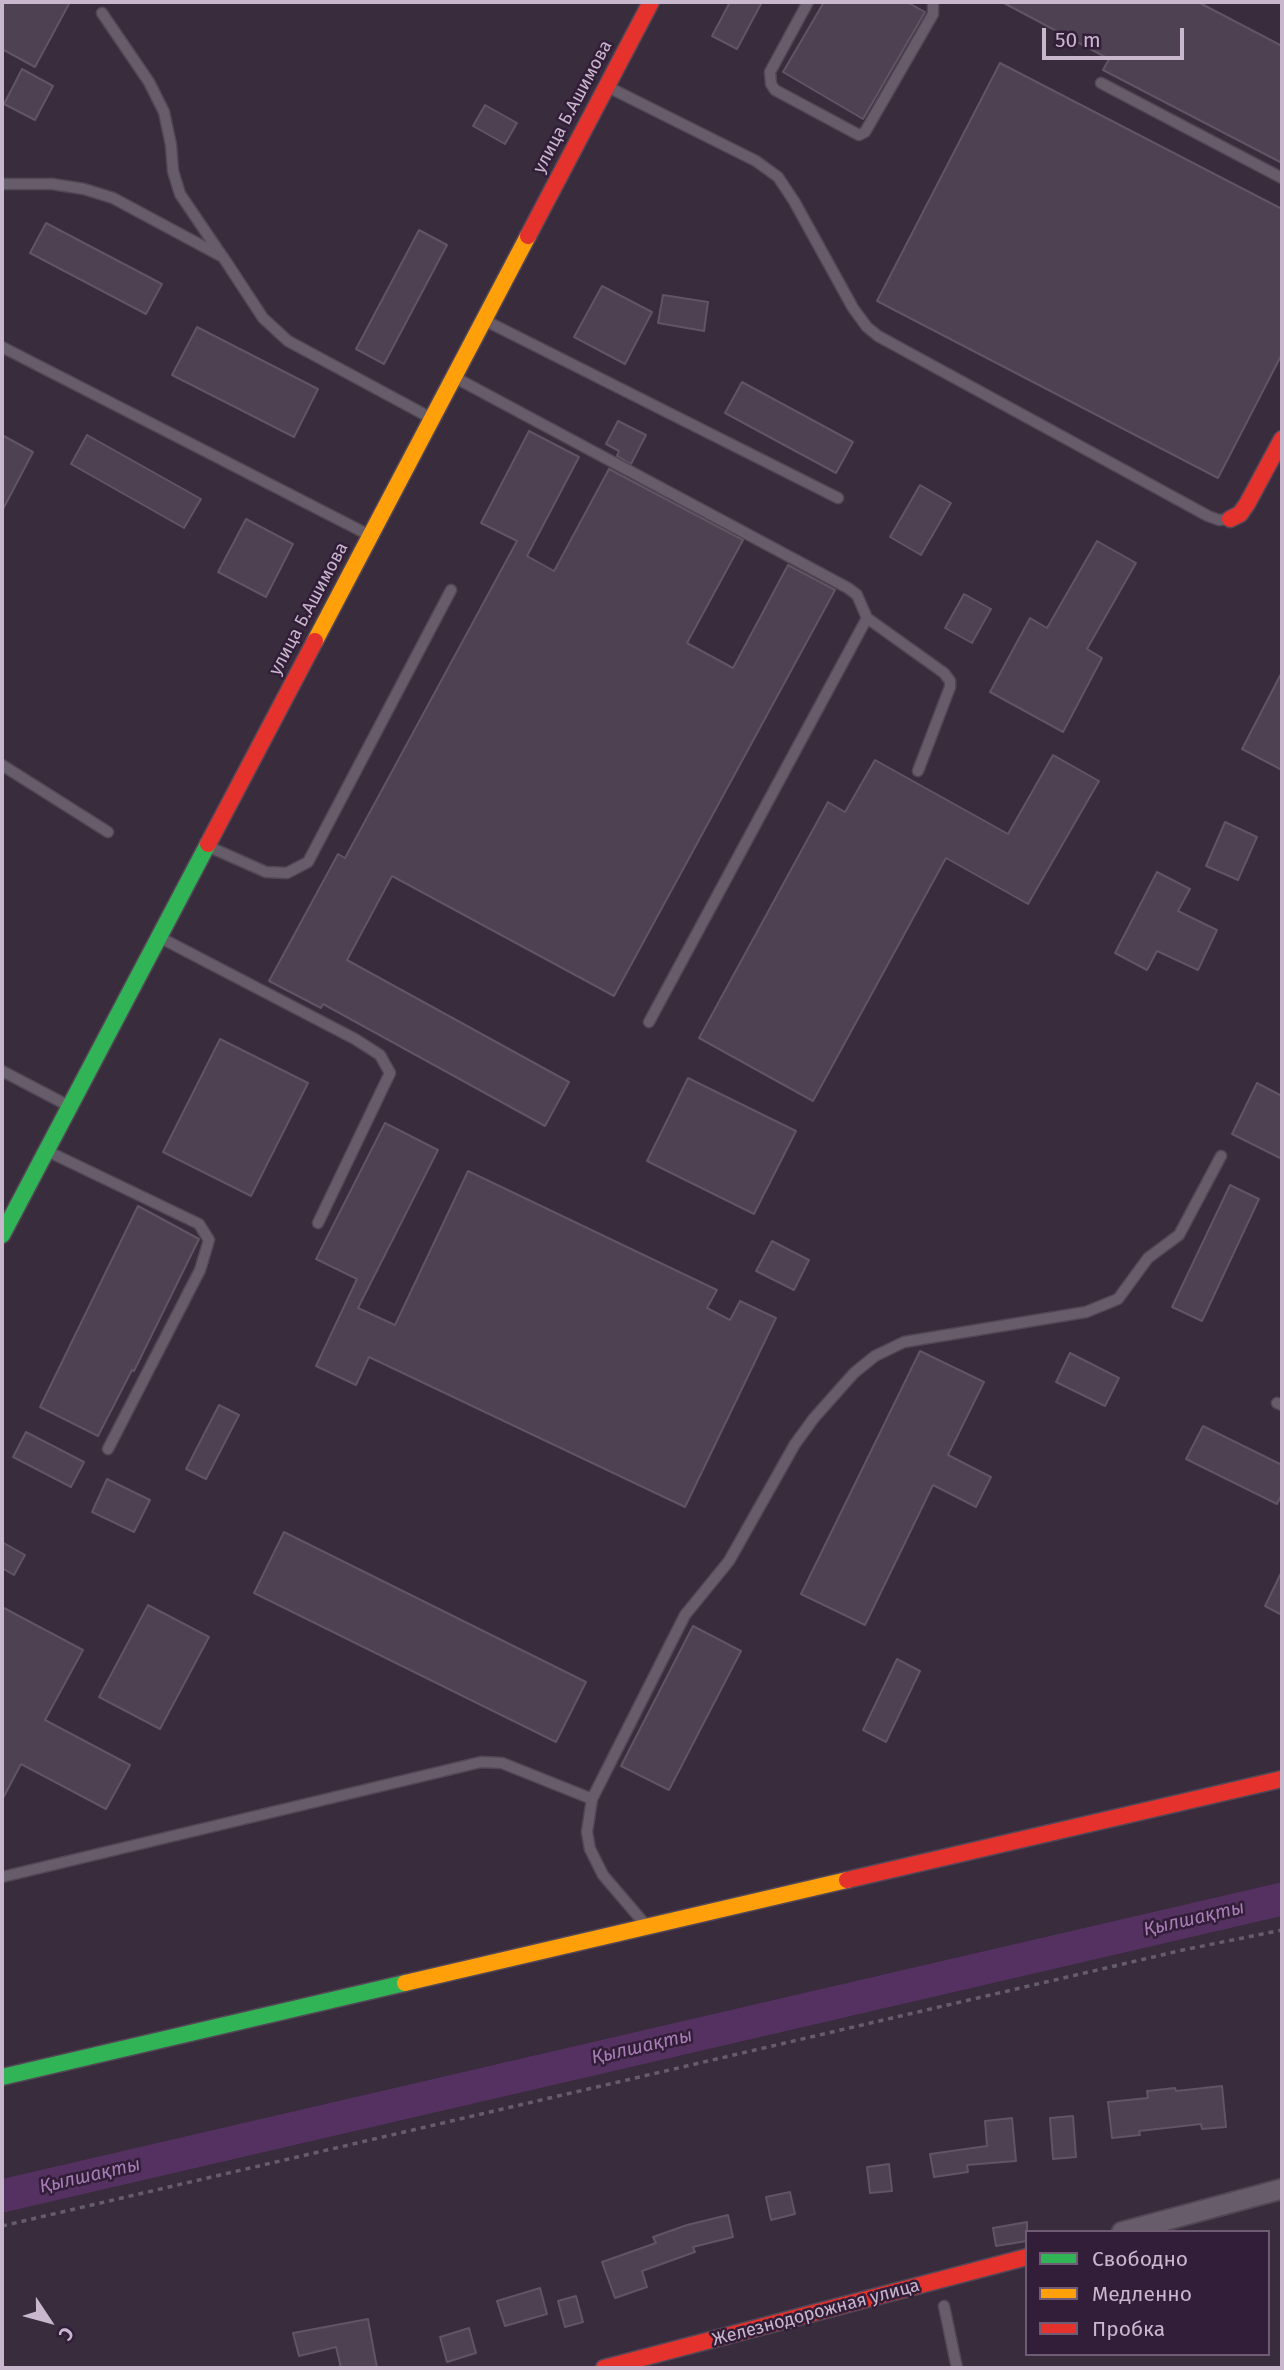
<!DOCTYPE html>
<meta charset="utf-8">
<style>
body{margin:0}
#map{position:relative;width:1284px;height:2370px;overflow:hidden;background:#382c3d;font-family:"Fira Sans",sans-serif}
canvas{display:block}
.frame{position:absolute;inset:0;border:4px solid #c9b7cd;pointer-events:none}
.legend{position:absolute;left:1025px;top:2230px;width:245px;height:126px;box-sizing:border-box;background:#331e39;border:2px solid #6f5b74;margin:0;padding:9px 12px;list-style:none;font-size:21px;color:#c9b7cd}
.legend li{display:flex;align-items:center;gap:14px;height:35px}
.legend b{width:35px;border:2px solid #6f5b74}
.north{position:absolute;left:14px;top:2286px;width:70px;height:70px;-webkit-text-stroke:5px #331e39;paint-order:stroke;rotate:126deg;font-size:19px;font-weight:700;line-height:28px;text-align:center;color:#c9b7cd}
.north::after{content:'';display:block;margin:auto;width:24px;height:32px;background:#c9b7cd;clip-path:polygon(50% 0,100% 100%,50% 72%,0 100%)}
.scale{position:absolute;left:1042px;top:28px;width:142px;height:32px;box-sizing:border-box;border:4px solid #c9b7cd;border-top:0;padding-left:9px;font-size:21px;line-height:24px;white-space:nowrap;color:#c9b7cd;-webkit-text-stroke:5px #331e39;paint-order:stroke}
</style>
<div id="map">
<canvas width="1284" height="2370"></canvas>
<div class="frame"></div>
<ul class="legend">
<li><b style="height:9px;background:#30b455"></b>Свободно</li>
<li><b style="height:9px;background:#ff9f0a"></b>Медленно</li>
<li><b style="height:9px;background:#e5322d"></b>Пробка</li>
</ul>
<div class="north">С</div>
<div class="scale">50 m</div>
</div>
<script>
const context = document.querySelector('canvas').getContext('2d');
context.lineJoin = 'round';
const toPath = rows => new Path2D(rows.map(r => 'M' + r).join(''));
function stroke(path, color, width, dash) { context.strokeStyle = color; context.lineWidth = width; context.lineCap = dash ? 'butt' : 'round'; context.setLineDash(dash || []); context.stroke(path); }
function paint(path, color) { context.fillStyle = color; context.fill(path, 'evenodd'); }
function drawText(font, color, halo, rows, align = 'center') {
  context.font = font + ' "Fira Sans",sans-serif'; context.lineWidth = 5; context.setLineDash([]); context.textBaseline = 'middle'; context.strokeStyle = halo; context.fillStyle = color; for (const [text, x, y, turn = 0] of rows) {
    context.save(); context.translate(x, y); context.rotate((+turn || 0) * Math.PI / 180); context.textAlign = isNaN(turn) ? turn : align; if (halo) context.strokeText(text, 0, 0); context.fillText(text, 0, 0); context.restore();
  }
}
stroke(toPath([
 [2,2196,1282,1899]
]), '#543160', 33);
const building = toPath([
 [2,2,70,2,35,67,2,49,2,2],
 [730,2,762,2,737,49,712,36,730,2],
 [824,2,907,2,925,12,863,119,783,72,824,2],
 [1002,2,1198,2,1282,46,1282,163,1103,70,1109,59,1002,2],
 [1000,63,1282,209,1282,354,1218,478,877,301,1000,63],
 [22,69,53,86,35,120,4,104,22,69],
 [485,105,517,123,505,144,473,126,485,105],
 [46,223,162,284,146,314,30,253,46,223],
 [419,230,447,245,384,364,356,349,419,230],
 [602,286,652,312,625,364,574,337,602,286],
 [663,295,708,302,704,331,658,323,663,295],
 [197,327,318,389,294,437,172,375,197,327],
 [742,382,853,442,836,473,725,413,742,382],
 [618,421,646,435,631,464,617,456,619,451,606,444,618,421],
 [529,431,579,457,527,556,554,571,609,469,743,540,687,643,733,668,788,565,835,590,614,996,392,876,347,960,569,1082,545,1126,323,1004,321,1008,269,981,338,854,345,858,517,541,481,523,529,431],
 [2,435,33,452,2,511,2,435],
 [87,435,201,499,184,528,71,464,87,435],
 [920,485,951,503,921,555,890,537,920,485],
 [246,519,293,544,266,597,218,572,246,519],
 [1097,541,1136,563,1087,649,1102,658,1063,732,990,692,1030,618,1047,628,1097,541],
 [964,594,991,609,972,643,945,628,964,594],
 [1282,672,1282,770,1242,749,1282,672],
 [1053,755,1099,781,1028,904,946,858,813,1101,699,1038,828,802,845,812,875,760,1008,834,1053,755],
 [1225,822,1257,837,1238,880,1206,866,1225,822],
 [1157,872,1190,889,1178,911,1217,930,1198,970,1157,951,1147,970,1115,953,1157,872],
 [220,1039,308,1083,251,1196,163,1152,220,1039],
 [688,1078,796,1131,754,1214,647,1161,688,1078],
 [1257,1083,1282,1096,1282,1159,1232,1134,1257,1083],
 [385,1123,438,1150,358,1308,395,1325,468,1171,717,1290,707,1308,730,1320,740,1301,776,1318,685,1507,369,1357,356,1385,316,1366,357,1279,316,1259,385,1123],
 [1230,1185,1259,1199,1202,1321,1172,1307,1230,1185],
 [138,1206,199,1239,134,1371,132,1370,98,1436,40,1407,138,1206],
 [772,1241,809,1260,794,1290,756,1271,772,1241],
 [920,1351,984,1382,948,1455,991,1477,976,1507,933,1485,865,1625,801,1594,920,1351],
 [1070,1353,1119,1378,1105,1406,1056,1382,1070,1353],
 [219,1405,239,1415,206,1479,186,1469,219,1405],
 [1203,1426,1282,1465,1282,1494,1277,1504,1186,1459,1203,1426],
 [26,1432,84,1462,71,1487,13,1457,26,1432],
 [107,1479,150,1500,134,1532,92,1512,107,1479],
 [284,1532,586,1682,556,1742,254,1593,284,1532],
 [2,1542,25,1555,14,1575,2,1568,2,1542],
 [1282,1571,1282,1615,1265,1606,1282,1571],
 [148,1605,209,1637,160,1729,99,1697,148,1605],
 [2,1607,83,1650,45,1720,130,1765,106,1809,21,1764,2,1800,2,1607],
 [693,1626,741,1651,669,1790,621,1766,693,1626],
 [897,1659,920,1671,886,1742,863,1730,897,1659],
 [1222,2086,1226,2127,1202,2129,1201,2124,1139,2131,1140,2135,1112,2138,1108,2102,1148,2098,1147,2091,1175,2088,1176,2091,1222,2086],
 [1073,2116,1076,2157,1053,2159,1050,2118,1073,2116],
 [1012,2118,1016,2161,967,2165,968,2172,934,2177,930,2154,987,2146,985,2121,1012,2118],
 [889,2164,892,2191,870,2193,867,2167,889,2164],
 [790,2192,795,2214,771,2220,766,2197,790,2192],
 [728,2215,733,2237,693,2247,695,2252,642,2271,647,2287,615,2298,602,2262,656,2243,653,2237,687,2225,728,2215],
 [1027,2222,1027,2241,996,2246,993,2228,1027,2222],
 [540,2288,547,2314,505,2326,497,2301,540,2288],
 [576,2296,583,2322,565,2327,558,2301,576,2296],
 [368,2319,377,2368,341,2368,336,2347,299,2356,293,2333,368,2319],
 [469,2328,476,2353,447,2362,440,2337,469,2328]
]);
paint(building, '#4e4252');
stroke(building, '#615464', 2);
const lane = toPath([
 [808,2,770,72,771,84,775,90,859,135,865,132,933,14,933,2],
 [102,13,149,82,164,112,171,145,173,171,180,194,222,256],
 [1101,83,1282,178],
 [608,87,756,161,778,177,794,201,853,308,867,327,878,336,1208,516,1219,520,1229,519],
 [2,184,52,184,84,189,113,198,223,257,263,318,288,341,431,418],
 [484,320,838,498],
 [2,347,369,535],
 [454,377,848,588,857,595,867,618,649,1022],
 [867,618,944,673,950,681,950,687,918,771],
 [2,765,108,832],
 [207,846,266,872,287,873,308,862,451,590],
 [159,937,355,1039,380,1055,390,1073,318,1223],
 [2,1071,69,1106],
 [47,1151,199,1224,209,1240,200,1270,108,1449],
 [1277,1403,1282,1405],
 [2,1877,481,1762,502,1763,592,1799],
 [644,1923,603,1875,590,1849,587,1832,592,1799,685,1615,729,1561,795,1444,814,1418,854,1373,875,1356,904,1342,1086,1312,1118,1299,1148,1258,1179,1235,1221,1156],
 [944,2306,957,2368]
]);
const street = toPath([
 [1122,2232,1282,2189]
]);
const fast = toPath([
 [2,1235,208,844],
 [2,2077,405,1983]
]);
const slow = toPath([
 [315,641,528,236],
 [405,1983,847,1880]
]);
const jam = toPath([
 [528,236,651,2],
 [1230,519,1240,514,1247,504,1282,439],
 [208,844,315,641],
 [847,1880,1282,1779],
 [604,2368,1027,2257]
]);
stroke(lane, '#514754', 13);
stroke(street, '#514754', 23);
stroke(fast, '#534757', 19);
stroke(slow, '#534757', 19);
stroke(jam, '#534757', 19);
stroke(toPath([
 [2,2226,1183,1950,1282,1930]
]), '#665d6a', 3.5, [5, 5]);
stroke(lane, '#675d6a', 10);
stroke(street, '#675d6a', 19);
stroke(fast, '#30b455', 16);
stroke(slow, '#ff9f0a', 16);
stroke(jam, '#e5322d', 16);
drawText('18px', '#c9b7cd', '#331e39', [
 ["улица Б.Ашимова",573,107,-62],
 ["улица Б.Ашимова",309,609,-62],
 ["Железнодорожная улица",816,2313,-15]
]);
drawText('italic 19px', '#a87db6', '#331e39', [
 ["Қылшақты",1194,1919,-13],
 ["Қылшақты",642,2047,-13],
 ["Қылшақты",90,2176,-13]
]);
</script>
